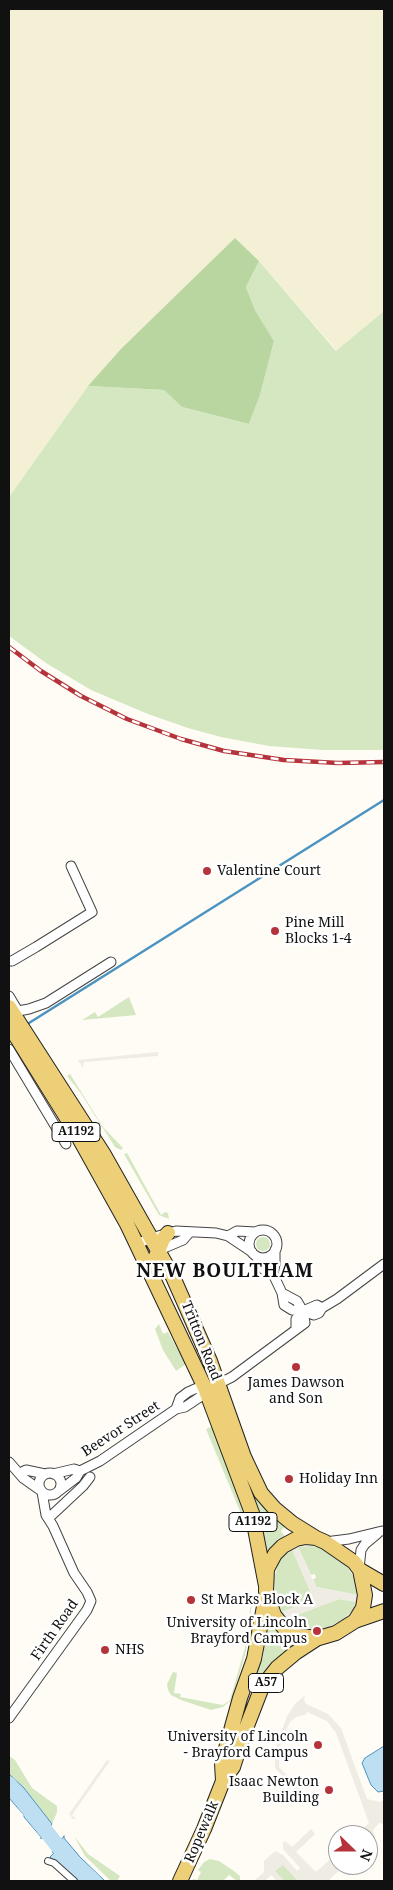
<!DOCTYPE html>
<style>
body{margin:0}
#map{position:relative;width:393px;height:1890px;overflow:hidden;background:#fefcf5;font-family:"Noto Serif",serif}
canvas{display:block}
.frame{position:absolute;inset:0;border:10px solid #111;pointer-events:none}
.north{position:absolute;left:328px;top:1825px;width:50px;height:50px;box-sizing:border-box;background:#fff;border:1px solid #a0a0a0;border-radius:50%;rotate:112deg;font-size:14px;font-weight:700;line-height:20px;text-align:center;color:#111}
.north::after{content:'';display:block;margin:auto;width:18px;height:22px;background:#b5343b;clip-path:polygon(50% 0,100% 100%,50% 72%,0 100%)}
</style>
<div id="map">
<canvas width="393" height="1890"></canvas>
<div class="frame"></div>
<div class="north">N</div>
</div>
<script>
const context = document.querySelector('canvas').getContext('2d');
context.lineJoin = 'round';
function paint(path, color) { context.fillStyle = color; context.fill(path, 'evenodd'); }
const toPath = rows => new Path2D(rows.map(r => 'M' + r).join(''));
function stroke(path, color, width, dash) { context.strokeStyle = color; context.lineWidth = width; context.lineCap = dash ? 'butt' : 'round'; context.setLineDash(dash || []); context.stroke(path); }
function drawText(font, color, halo, rows, align = 'center') {
  context.font = font + ' "Noto Serif",serif'; context.lineWidth = 5; context.setLineDash([]); context.textBaseline = 'middle'; context.strokeStyle = halo; context.fillStyle = color; for (const [text, x, y, turn = 0] of rows) {
    context.save(); context.translate(x, y); context.rotate((+turn || 0) * Math.PI / 180); context.textAlign = isNaN(turn) ? turn : align; if (halo) context.strokeText(text, 0, 0); context.fillText(text, 0, 0); context.restore();
  }
}
paint(toPath([
 [9,9,384,9,384,311,337,351,259,261,235,238,88,386,9,497]
]), '#f3f0d6');
paint(toPath([
 [259,261,336,351,384,311,384,750,323,750,269,746,221,737,188,728,148,714,91,690,46,663,9,636,9,497,88,386,164,390,182,407,249,424,260,395,274,341,255,310,246,287],
 [129,997,136,1015,82,1020,95,1012,98,1017],
 [70,1074,103,1127,123,1148,121,1150,115,1147,80,1092,67,1076],
 [127,1153,161,1215,165,1212,168,1213,169,1219,159,1215,124,1154],
 '256 1244a7 7 0 1 1 14 0a7 7 0 1 1-14 0Z',
 [159,1324,163,1334,168,1332,186,1364,176,1371,163,1350,155,1329],
 [213,1426,244,1506,251,1538,206,1429],
 [253,1489,285,1526,281,1531,285,1537,275,1544,266,1554,249,1491],
 [310,1546,318,1547,347,1566,356,1581,358,1595,316,1587,313,1579,316,1578,315,1574,311,1575,298,1547],
 [292,1549,314,1600,282,1612,275,1595,274,1579,279,1561],
 [252,1595,251,1611,246,1651,237,1682,231,1700,223,1707,211,1710,181,1700,171,1695,168,1690,167,1684,173,1672,177,1673,174,1693,181,1694,180,1697,223,1705,230,1700,245,1648],
 [339,1599,356,1602,354,1609,343,1620,322,1630,304,1630,295,1626,286,1619],
 [275,1628,290,1640,302,1645,259,1680,255,1678,263,1657,267,1629,273,1630],
 [9,1756,15,1760,32,1788,57,1806,57,1812,52,1824,24,1788,9,1774],
 [74,1836,88,1854,120,1876,117,1881,111,1881,85,1856],
 [210,1859,219,1861,234,1871,240,1876,240,1881,237,1881,229,1875,224,1880,225,1881,192,1881,193,1879,197,1880,201,1872,198,1870,204,1862],
 [283,1864,298,1881,284,1881,275,1871]
]), '#d4e7c1');
paint(toPath([
 [235,238,259,261,246,287,255,310,274,341,260,395,249,424,182,407,164,390,88,386,121,349]
]), '#b9d6a1');
paint(toPath([
 [158,1052,158,1056,84,1062,83,1068,78,1060],
 [298,1547,316,1587,358,1595,356,1602,339,1599,286,1619,282,1612,314,1600,292,1549],
 [305,1695,304,1700,306,1704,328,1714,341,1728,367,1799,380,1802,384,1800,384,1824,379,1823,373,1830,375,1838,368,1845,368,1835,356,1835,369,1823,336,1733,327,1721,307,1712,305,1715,296,1717,290,1722,281,1740,279,1767,306,1795,303,1798,275,1768,275,1750,287,1716,295,1704],
 [107,1760,110,1761,72,1815,76,1819,73,1819,69,1814],
 [311,1829,315,1834,296,1852,316,1872,338,1852,338,1865,345,1865,330,1879,332,1881,298,1881,283,1865,275,1871,284,1881,277,1881,271,1875,265,1881,254,1881,264,1872,264,1861,275,1851,283,1855,297,1871,300,1868,283,1849,283,1843,285,1841,292,1847]
]), '#efece3');
const water = toPath([
 [384,1746,384,1791,378,1792,371,1785,362,1763,365,1758,384,1746],
 [9,1774,24,1788,52,1824,41,1839,41,1837,24,1817,24,1815,9,1798,9,1774],
 [64,1836,64,1838,80,1857,105,1881,77,1881,50,1857,54,1853,52,1852,64,1836]
]);
paint(water, '#bedef1');
stroke(water, '#4b93c2', 1);
stroke(toPath([
 [29,1023,384,800]
]), '#4b93c2', 2.5);
stroke(toPath([
 [9,1784,64,1854,94,1881]
]), '#bedef1', 15);
const pedestrian = toPath([
 [48,1861,54,1863,74,1881]
]);
const minor = toPath([
 [9,961,12,961,36,947,92,912,71,866],
 [9,996,18,1011,29,1009,46,1003,111,962],
 [9,1049,66,1144],
 '249 1244a14 14 0 1 1 28 0a14 14 0 1 1-28 0Z',
 [228,1236,237,1231,256,1232],
 [137,1244,151,1238,176,1231,216,1233,228,1236,252,1252],
 [275,1250,275,1264,273,1274,282,1293,284,1305,292,1310,303,1311,314,1315,319,1313,322,1308,337,1299,384,1264],
 [157,1251,183,1240,189,1233],
 [256,1256,264,1270,273,1274],
 [296,1329,296,1319,303,1311,317,1305,322,1308],
 [176,1409,180,1398,188,1392,197,1388,205,1388,218,1384,232,1377,305,1323,303,1311,297,1301,282,1293],
 [9,1462,23,1478,40,1490],
 '39 1484a11 11 0 1 1 22 0a11 11 0 1 1-22 0Z',
 [20,1473,26,1470,45,1474],
 [53,1474,74,1469,80,1471,100,1461,176,1409,185,1407,200,1397,205,1388],
 [59,1491,76,1478,80,1471],
 [52,1515,83,1486,90,1477],
 [325,1542,349,1539,382,1531],
 [359,1569,361,1550,365,1544,377,1534],
 [9,1718,87,1610,91,1601,87,1592,74,1573,53,1526,46,1515,42,1492]
]);
const primary = toPath([
 [9,1007,103,1153,173,1277,210,1361,244,1457,261,1493,275,1509,292,1523,316,1538],
 [9,1025,78,1136,127,1224,205,1388,252,1513,266,1586],
 [156,1256,163,1239,168,1233],
 [306,1537,316,1538,325,1542,354,1562,360,1570,365,1595,363,1608,355,1621,336,1633,319,1638,297,1636,285,1629,274,1615,266,1591,267,1569,275,1554,283,1546,296,1539,306,1537],
 [360,1570,384,1584],
 [355,1621,384,1611],
 [223,1781,222,1763,240,1698,254,1659,266,1596],
 [180,1881,204,1829,223,1781,233,1767,243,1736,262,1687,277,1668,295,1653,318,1638]
]);
stroke(pedestrian, '#444', 8);
stroke(minor, '#444', 11);
stroke(primary, '#222', 16);
stroke(pedestrian, '#fff', 6);
stroke(minor, '#fff', 9);
stroke(primary, '#eccf77', 14);
const rail = toPath([
 [9,647,41,671,81,696,127,719,181,739,224,751,284,760,338,763,384,762]
]);
stroke(rail, '#b5343b', 4.5);
stroke(rail, '#fff', 2.5, [8]);
for (const [x, y, r, color] of [
 [207,871,5,"#b5343b"],
 [275,931,5,"#b5343b"],
 [296,1367,5,"#b5343b"],
 [289,1479,5,"#b5343b"],
 [191,1600,5,"#b5343b"],
 [317,1631,5,"#b5343b"],
 [105,1650,5,"#b5343b"],
 [318,1745,5,"#b5343b"],
 [329,1790,5,"#b5343b"]
]) { const dot = new Path2D(); dot.arc(x, y, r, 0, 2 * Math.PI); context.fillStyle = color; context.fill(dot); stroke(dot, '#fff', 2); }
for (const [x, y, w] of [
 [76,1132,48],
 [253,1522,48],
 [266,1683,35]
]) { const box = new Path2D(); box.roundRect(x - w / 2, y - 9.5, w, 19, 4); context.fillStyle = '#fff'; context.fill(box); stroke(box, '#111', 1); }
drawText('bold 12px', '#111', null, [
 ["A1192",76,1132],
 ["A1192",253,1522],
 ["A57",266,1683]
]);
drawText('14px', '#111', '#fff', [
 ["Valentine Court",217,871],
 ["Pine Mill",285,923],
 ["Blocks 1-4",285,939],
 ["James Dawson",296,1383,"center"],
 ["and Son",296,1399,"center"],
 ["Holiday Inn",299,1479],
 ["St Marks Block A",201,1600],
 ["University of Lincoln",307,1623,"right"],
 ["Brayford Campus",307,1639,"right"],
 ["NHS",115,1650],
 ["University of Lincoln",308,1737,"right"],
 ["- Brayford Campus",308,1753,"right"],
 ["Isaac Newton",319,1782,"right"],
 ["Building",319,1798,"right"]
], 'left');
drawText('14px', '#111', '#fff', [
 ["Tritton Road",201,1341,68],
 ["Beevor Street",121,1429,-33],
 ["Firth Road",55,1630,-55],
 ["Ropewalk",202,1832,-67]
]);
context.letterSpacing = '1px';
drawText('bold 19px', '#111', '#fff', [
 ["NEW BOULTHAM",225,1272]
]);
context.letterSpacing = '0px';
</script>
